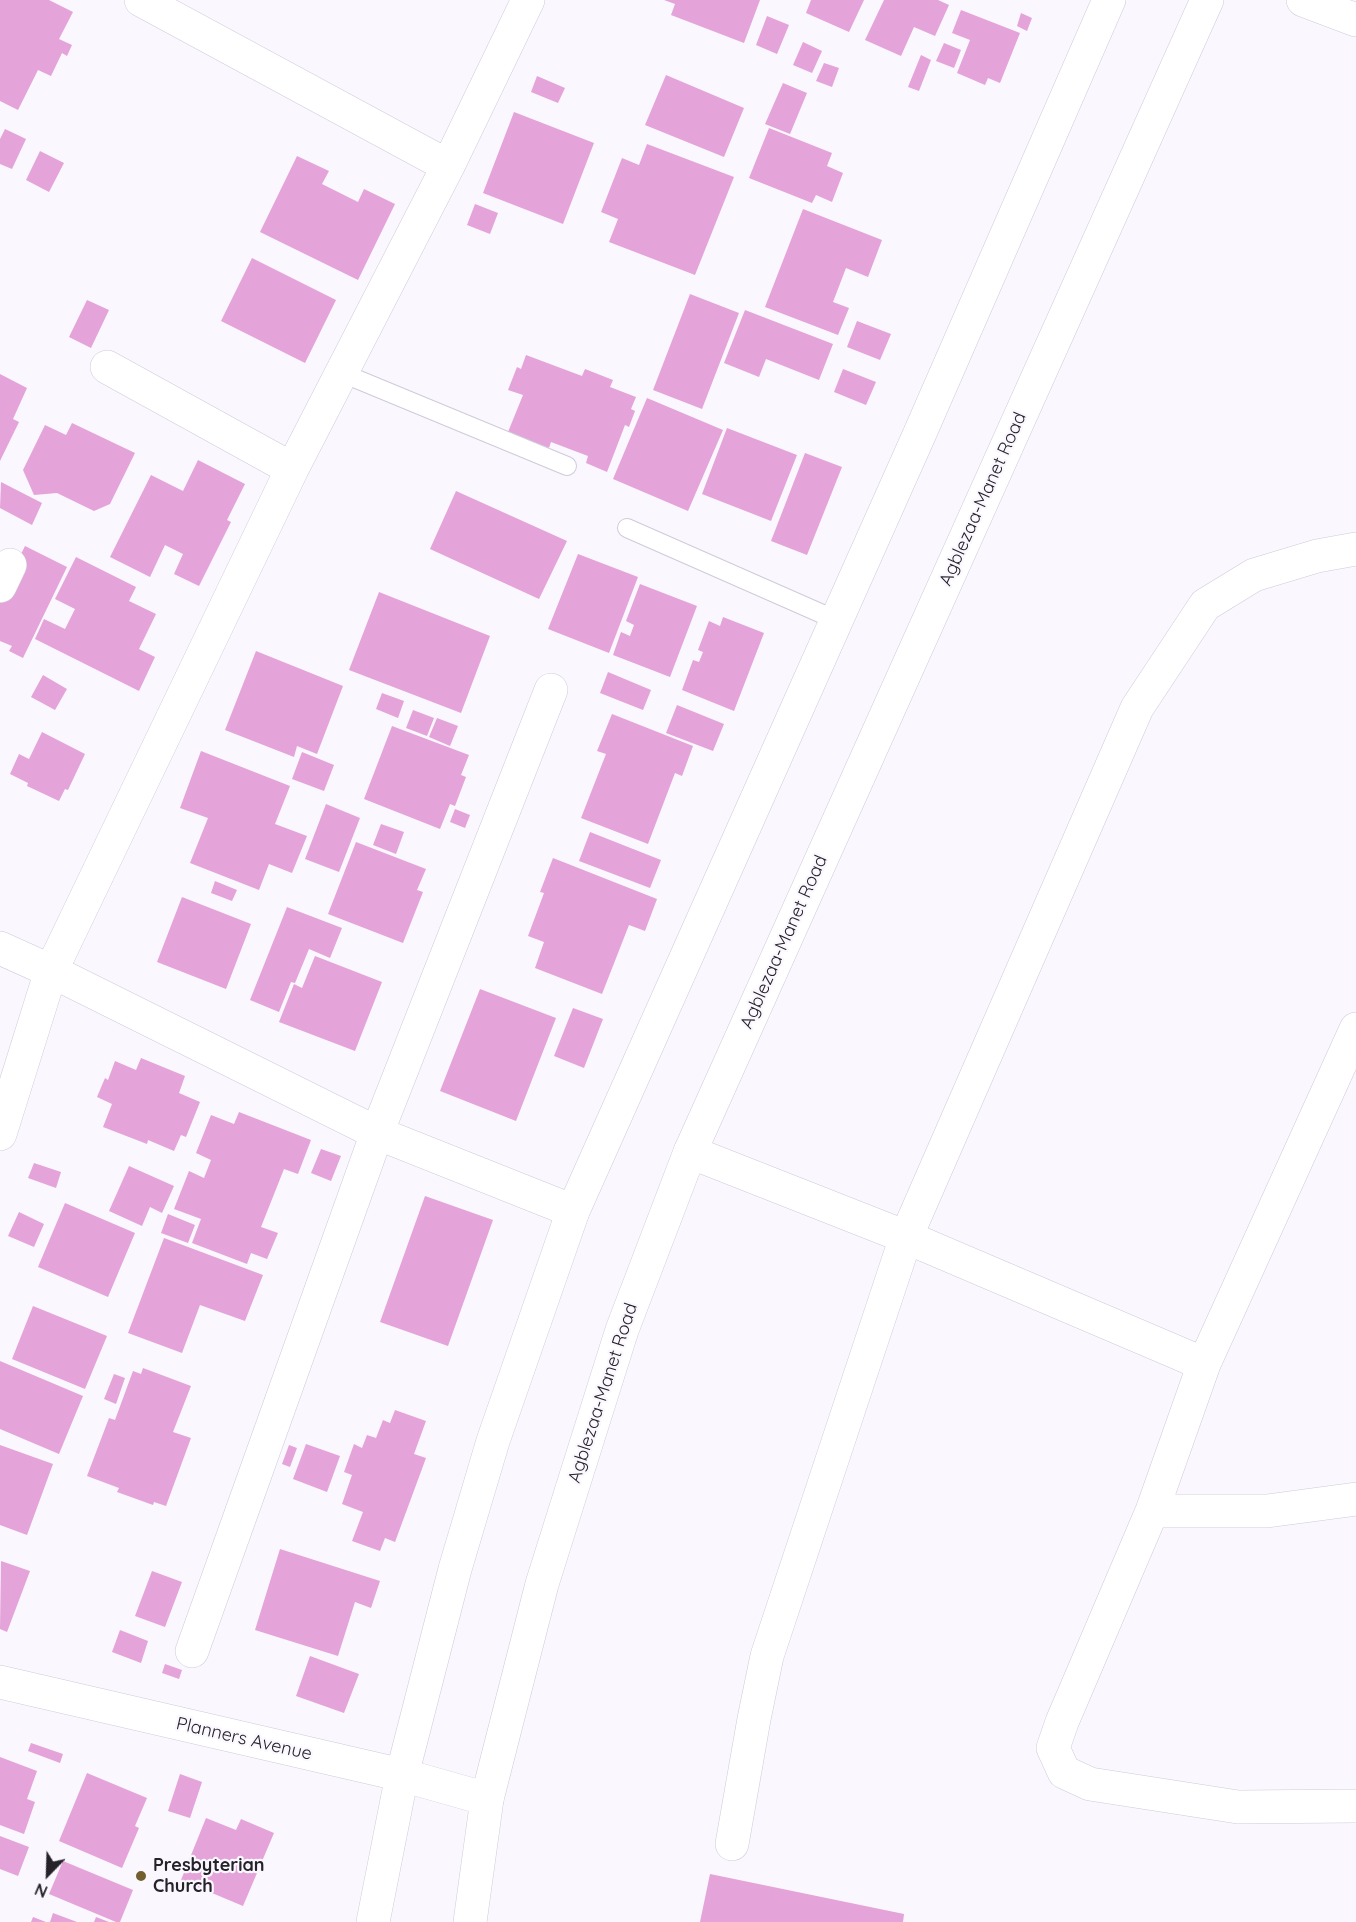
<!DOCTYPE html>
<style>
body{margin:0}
#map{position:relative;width:1356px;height:1922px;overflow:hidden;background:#faf7fe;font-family:Quicksand,sans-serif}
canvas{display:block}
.north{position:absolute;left:18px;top:1844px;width:60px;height:60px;-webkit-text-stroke:4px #faf7fe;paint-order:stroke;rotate:203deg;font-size:16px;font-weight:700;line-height:24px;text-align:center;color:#252329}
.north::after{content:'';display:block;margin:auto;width:21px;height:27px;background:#252329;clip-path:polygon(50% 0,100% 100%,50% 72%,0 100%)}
</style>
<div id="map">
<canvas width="1356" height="1922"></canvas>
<div class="north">N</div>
</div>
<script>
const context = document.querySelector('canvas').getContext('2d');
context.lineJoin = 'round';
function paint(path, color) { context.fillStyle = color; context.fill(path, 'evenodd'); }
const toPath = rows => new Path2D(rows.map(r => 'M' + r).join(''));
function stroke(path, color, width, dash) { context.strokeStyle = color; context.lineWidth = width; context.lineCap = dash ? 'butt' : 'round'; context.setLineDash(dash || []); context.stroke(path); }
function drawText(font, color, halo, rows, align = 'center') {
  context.font = font + ' Quicksand,sans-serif'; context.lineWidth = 4.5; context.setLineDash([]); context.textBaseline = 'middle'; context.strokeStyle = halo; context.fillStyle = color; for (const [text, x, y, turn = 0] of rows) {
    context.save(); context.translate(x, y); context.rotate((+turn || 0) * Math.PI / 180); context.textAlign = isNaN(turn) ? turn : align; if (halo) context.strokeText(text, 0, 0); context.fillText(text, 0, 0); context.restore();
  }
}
paint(toPath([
 [0,0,49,0,73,12,59,39,72,45,67,56,62,53,51,76,38,70,18,110,0,101],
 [664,0,760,0,744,43,671,15,675,4],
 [811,0,864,0,849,32,806,13],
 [884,0,938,0,949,5,935,36,914,27,901,56,865,40],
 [961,10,1020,33,1000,83,988,78,985,85,957,73,970,40,952,33],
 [1021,13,1032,18,1027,31,1017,26],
 [767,16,789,25,777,54,756,45],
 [803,42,822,51,812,73,793,65],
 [944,43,961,50,954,68,936,61],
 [921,55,931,60,919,91,908,87],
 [824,63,839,68,832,87,816,81],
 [666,75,744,108,724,157,645,125],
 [537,76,565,88,558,103,531,92],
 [783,83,807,93,790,134,765,124],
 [514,112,594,143,563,224,483,193],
 [769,128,832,153,827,166,843,173,832,202,816,195,812,203,749,178],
 [5,129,26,139,12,169,0,164,0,139],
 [647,144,734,177,695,275,609,242,618,219,601,212,622,158,639,165],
 [40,151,64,163,49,192,26,180],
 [297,156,329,171,322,184,358,202,364,189,395,204,358,280,260,232],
 [475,204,498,213,490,234,467,225],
 [803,209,882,240,868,277,846,268,833,302,849,308,838,335,765,307],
 [252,258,336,300,305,363,221,321],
 [690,294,739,313,702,409,653,390],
 [87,300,109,310,91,348,69,337],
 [745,310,833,344,819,380,766,359,759,377,724,363],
 [857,321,891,334,880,360,847,347],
 [526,355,582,376,585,369,613,380,610,387,636,397,631,409,635,411,629,427,625,425,607,472,586,463,588,456,551,442,549,448,508,432,523,395,508,390,517,367,521,369],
 [843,369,876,382,866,405,834,392],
 [0,374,27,388,13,419,19,422,0,461],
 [647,398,723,430,688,511,613,479],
 [72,423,135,453,110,504,94,511,57,493,34,495,23,470,45,425,66,435],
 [727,428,797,455,771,521,702,494],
 [805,453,842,467,807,555,771,541],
 [198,460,245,484,227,520,231,522,199,586,174,574,183,554,165,545,150,577,110,557,151,475,183,491],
 [1,482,42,503,32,525,0,508],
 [456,491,567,541,539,599,430,549],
 [25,546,67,567,23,658,9,651,12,646,0,641,0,597],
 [578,554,638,577,609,653,548,629],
 [76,557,136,587,129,601,156,614,139,649,155,657,139,691,35,639,44,619,65,629,75,609,55,599],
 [640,584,697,606,670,677,613,655,621,632,630,636,634,625,626,621],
 [379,592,490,636,461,713,349,670],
 [723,617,764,633,734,711,682,690,693,660,699,662,703,652,698,650,709,621,720,626],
 [256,651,343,686,317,754,297,746,294,757,225,730],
 [608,672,651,690,643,710,600,693],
 [43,675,67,689,55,710,31,697],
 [382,693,404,701,398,718,376,709],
 [677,705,724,724,713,751,666,733],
 [413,710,434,718,427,736,406,728],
 [612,714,693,746,682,776,675,773,648,844,581,818,606,754,597,751],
 [437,718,458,726,450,746,429,737],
 [392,726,469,755,461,775,466,777,455,806,450,804,440,829,364,799],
 [42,732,85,754,68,790,65,789,59,801,27,786,28,783,10,774,19,754,29,759],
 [201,751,290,786,275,824,307,836,292,873,269,864,259,890,190,863,208,818,180,808],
 [302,752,334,765,324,791,292,779],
 [326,804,360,818,339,872,305,859],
 [455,809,470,815,465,828,450,822],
 [381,824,404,832,396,854,373,845],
 [590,832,661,860,650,888,579,861],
 [356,842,426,869,417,890,423,892,403,943,328,914],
 [553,858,657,899,645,931,629,925,602,994,535,968,544,942,528,936,544,893,540,892],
 [215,881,237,890,232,901,211,893],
 [182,897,251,924,226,989,157,962],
 [287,907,342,928,330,958,309,949,295,983,291,982,279,1012,250,1000],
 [315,956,382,982,355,1051,279,1022,294,984,302,988],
 [480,989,556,1018,516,1121,440,1091],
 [573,1008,603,1019,584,1068,554,1056],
 [141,1058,185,1076,179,1093,200,1102,186,1137,181,1135,174,1151,148,1140,147,1144,103,1127,112,1104,97,1097,105,1078,108,1080,115,1061,136,1070],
 [239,1112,311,1140,298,1174,284,1169,261,1227,278,1233,267,1259,251,1253,247,1264,192,1243,201,1219,174,1209,189,1171,204,1178,211,1160,196,1153,211,1115,234,1124],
 [321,1149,341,1156,331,1181,311,1173],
 [34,1163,61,1172,56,1188,28,1178],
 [129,1166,174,1186,162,1213,150,1207,142,1226,109,1211],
 [425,1196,493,1220,448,1346,380,1322],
 [65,1203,135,1233,108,1297,38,1267],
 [19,1212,44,1224,34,1247,8,1236],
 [168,1214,195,1225,188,1243,161,1233],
 [164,1238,263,1275,245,1321,200,1305,182,1353,128,1333],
 [33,1306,107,1336,85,1389,12,1359],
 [0,1361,83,1396,59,1454,0,1429],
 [143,1368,191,1386,173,1432,191,1438,166,1506,154,1502,153,1505,117,1492,119,1488,87,1476,109,1418,115,1420,133,1371,141,1374],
 [114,1374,125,1378,116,1404,104,1399],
 [395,1410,426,1421,414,1454,426,1458,395,1542,385,1538,380,1551,352,1541,363,1512,342,1504,352,1475,344,1472,354,1444,362,1448,367,1435,376,1438,383,1420,390,1423],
 [306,1444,340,1456,327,1492,293,1479],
 [0,1445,53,1464,27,1535,0,1525],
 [289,1445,297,1448,290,1467,282,1464],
 [280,1549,380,1581,371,1608,355,1602,338,1656,255,1630],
 [1,1561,30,1571,7,1632,0,1629],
 [152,1571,182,1582,165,1627,135,1616],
 [120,1630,148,1641,141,1663,112,1652],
 [310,1656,359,1674,344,1713,296,1696],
 [165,1664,182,1670,179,1679,162,1673],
 [31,1743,63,1754,60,1763,28,1751],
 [0,1757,37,1771,27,1799,35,1802,24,1834,0,1825],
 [87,1773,147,1798,135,1826,139,1828,122,1868,59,1841],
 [180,1774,202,1782,190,1818,168,1811],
 [206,1818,236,1830,241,1819,274,1833,243,1906,181,1880],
 [0,1836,29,1847,18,1876,0,1869],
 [63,1861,133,1890,120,1922,116,1922,49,1894],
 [710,1874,904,1914,903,1922,700,1922],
 [53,1913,77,1922,50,1922],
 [33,1917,46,1922,31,1922],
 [96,1917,109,1922,94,1922]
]), '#e4a3d9');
const lane = toPath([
 [342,373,567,466],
 [627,528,836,620]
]);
const street = toPath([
 [141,0,448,166],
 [1303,0,1356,20],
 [107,367,292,469],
 [0,586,10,565],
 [0,948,51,971,377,1133,573,1211],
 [1356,1029,1204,1364,1152,1511,1062,1722,1053,1748,1064,1772,1090,1784,1238,1807,1356,1806],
 [0,1134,51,971,292,469,448,166,528,0],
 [690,1152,906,1237,1204,1364],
 [1152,1511,1267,1511,1356,1499],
 [192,1651,377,1133,551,690],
 [0,1682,402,1775,487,1799],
 [732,1844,754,1719,767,1656,906,1237,1137,708,1205,605,1254,575,1317,556,1356,549]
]);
const secondary = toPath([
 [373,1922,402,1775,455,1569,493,1441,573,1211,920,433,1109,0],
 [470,1922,487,1799,542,1584,622,1330,690,1152,1207,0]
]);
stroke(lane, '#d0cada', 20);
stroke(street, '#d0cada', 34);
stroke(secondary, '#d0cada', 34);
stroke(lane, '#fff', 18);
stroke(street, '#fff', 33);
stroke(secondary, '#fff', 33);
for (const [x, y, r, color] of [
 [141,1876,6,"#71602e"]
]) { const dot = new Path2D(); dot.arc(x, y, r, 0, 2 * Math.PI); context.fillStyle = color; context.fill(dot); stroke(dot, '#faf7fe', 2); }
drawText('18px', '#252329', '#faf7fe', [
 ["Agblezaa-Manet Road",983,499,-66],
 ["Agblezaa-Manet Road",784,942,-66],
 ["Agblezaa-Manet Road",603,1393,-72],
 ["Planners Avenue",244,1739,13]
]);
drawText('bold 18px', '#252329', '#faf7fe', [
 ["Presbyterian",153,1866],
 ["Church",153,1887]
], 'left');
</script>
